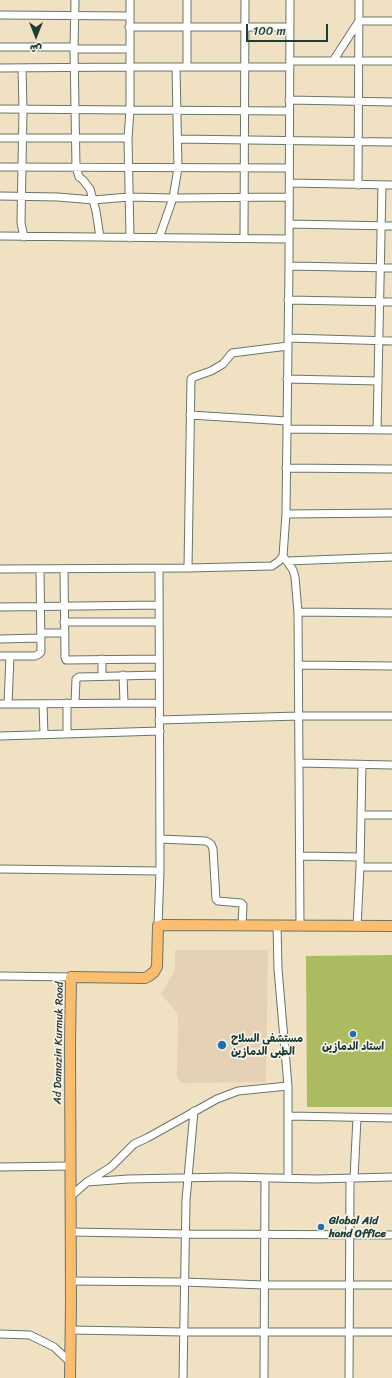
<!DOCTYPE html>
<meta charset="utf-8">
<style>
body{margin:0}
#map{position:relative;width:392px;height:1378px;overflow:hidden;background:#f1e1c3;font-family:Sriracha,"Playpen Sans Arabic",sans-serif}
canvas{display:block}
.north{position:absolute;left:16px;top:16px;width:40px;height:40px;-webkit-text-stroke:3px #f7f3e8;paint-order:stroke;rotate:180deg;font-size:11px;font-weight:700;line-height:16px;text-align:center;color:#1f3d34}
.north::after{content:'';display:block;margin:auto;width:14px;height:18px;background:#1f3d34;clip-path:polygon(50% 0,100% 100%,50% 72%,0 100%)}
.scale{position:absolute;left:246px;top:24px;width:82px;height:18px;box-sizing:border-box;border:2px solid #1f3d34;border-top:0;padding-left:5px;font-size:12px;line-height:14px;white-space:nowrap;color:#1f3d34;-webkit-text-stroke:3px #f7f3e8;paint-order:stroke}
</style>
<div id="map">
<canvas width="392" height="1378"></canvas>
<div class="north">ش</div>
<div class="scale">100 m</div>
</div>
<script>
const context = document.querySelector('canvas').getContext('2d');
context.lineJoin = 'round';
function paint(path, color) { context.fillStyle = color; context.fill(path, 'evenodd'); }
const toPath = rows => new Path2D(rows.map(r => 'M' + r).join(''));
function stroke(path, color, width, dash) { context.strokeStyle = color; context.lineWidth = width; context.lineCap = dash ? 'butt' : 'round'; context.setLineDash(dash || []); context.stroke(path); }
function drawText(font, color, halo, rows, align = 'center') {
  context.font = font + ' Sriracha,"Playpen Sans Arabic",sans-serif'; context.lineWidth = 3.5; context.setLineDash([]); context.textBaseline = 'middle'; context.strokeStyle = halo; context.fillStyle = color; for (const [text, x, y, turn = 0] of rows) {
    context.save(); context.translate(x, y); context.rotate((+turn || 0) * Math.PI / 180); context.textAlign = isNaN(turn) ? turn : align; if (halo) context.strokeText(text, 0, 0); context.fillText(text, 0, 0); context.restore();
  }
}
paint(toPath([
 [175,950,268,950,266,1082,182,1083,177,1077,178,1014,161,994,175,971]
]), '#e5d1b5');
paint(toPath([
 [392,955,392,1107,307,1107,306,956]
]), '#aabc5f');
const minor = toPath([
 [75,0,74,49,76,167,79,177,83,180,90,189,96,211,100,237],
 [130,0,130,110,289,111],
 [187,0,187,67],
 [290,0,289,266,287,429,392,430],
 [0,15,130,16],
 [129,27,290,27],
 [0,47,74,47],
 [74,49,129,49],
 [290,61,392,61],
 [333,61,359,21,392,21],
 [0,68,130,67,290,67],
 [22,68,23,109,21,223,24,237],
 [289,100,392,102],
 [0,109,130,110,128,138,130,238],
 [0,138,128,138],
 [178,139,392,142],
 [0,167,289,168],
 [290,183,392,185],
 [358,185,359,0],
 [0,196,58,197,93,200,129,197,173,198,289,197],
 [289,224,392,226],
 [0,236,289,239],
 [159,238,173,198,178,168,176,67],
 [244,238,245,0],
 [289,266,392,268],
 [288,300,392,302],
 [288,338,392,341],
 [287,379,378,381],
 [190,415,287,421],
 [377,430,382,185],
 [286,468,392,469],
 [286,514,392,513],
 [283,556,293,570,295,577,298,612,300,926],
 [287,561,392,557],
 [188,568,191,379,194,377,211,371,223,364,232,353,288,346],
 [0,569,188,568,272,566,279,561,283,556,286,514,287,429],
 [64,569,65,657,66,660,159,659],
 [0,607,159,605],
 [298,612,392,613],
 [64,622,159,622],
 [41,633,65,633],
 [0,639,41,638],
 [0,656,35,656,39,654,41,652,40,569],
 [298,665,392,666],
 [123,675,124,703],
 [102,676,102,659],
 [67,703,67,734],
 [75,703,76,679,79,677,159,675],
 [0,704,159,703],
 [8,704,10,656],
 [43,704,44,735],
 [159,720,299,716,392,716],
 [0,736,160,731],
 [299,763,392,765],
 [361,815,392,815],
 [160,839,206,841,211,844,213,849,216,899,218,901,241,903,243,905,242,925],
 [300,856,360,857],
 [360,867,392,867],
 [0,869,160,871],
 [277,925,278,969,288,1086,288,1178],
 [158,926,160,871,159,569],
 [357,927,360,867,362,765],
 [0,976,71,977],
 [289,1116,392,1118],
 [0,1167,70,1166],
 [354,1178,357,1118],
 [87,1182,128,1179,229,1177,317,1179,392,1177],
 [71,1196,87,1182,111,1167,134,1144,147,1138,217,1099,238,1091,288,1086],
 [71,1232,185,1234,392,1235],
 [71,1281,184,1282,264,1285,392,1285],
 [71,1330,183,1332,392,1332],
 [0,1334,30,1335,54,1347,70,1362],
 [183,1378,186,1200,194,1111],
 [264,1378,265,1178],
 [349,1378,350,1179]
]);
const highway = toPath([
 [70,1378,71,1303,70,1044,71,977,145,978,149,976,154,972,157,967,158,926,163,925,392,926]
]);
stroke(minor, '#687666', 9);
stroke(highway, '#687666', 12);
stroke(minor, '#fff', 7);
stroke(highway, '#fcbd6f', 10);
for (const [x, y, r, color] of [
 [353,1034,4,"#1f6fb2"],
 [222,1045,5,"#1f6fb2"],
 [321,1227,4,"#1f6fb2"]
]) { const dot = new Path2D(); dot.arc(x, y, r, 0, 2 * Math.PI); context.fillStyle = color; context.fill(dot); stroke(dot, '#f7f3e8', 1.5); }
drawText('bold 11px', '#1f3d34', '#f7f3e8', [
 ["مستشفى السلاح",231,1039],
 ["الطبى الدمازين",231,1052],
 ["استاد الدمازين",353,1047,"center"],
 ["Global Aid",329,1221],
 ["hand Office",329,1234]
], 'left');
drawText('11px', '#1f3d34', '#f7f3e8', [
 ["Ad Damazin Kurmuk Road",59,1043,-89]
]);
</script>
